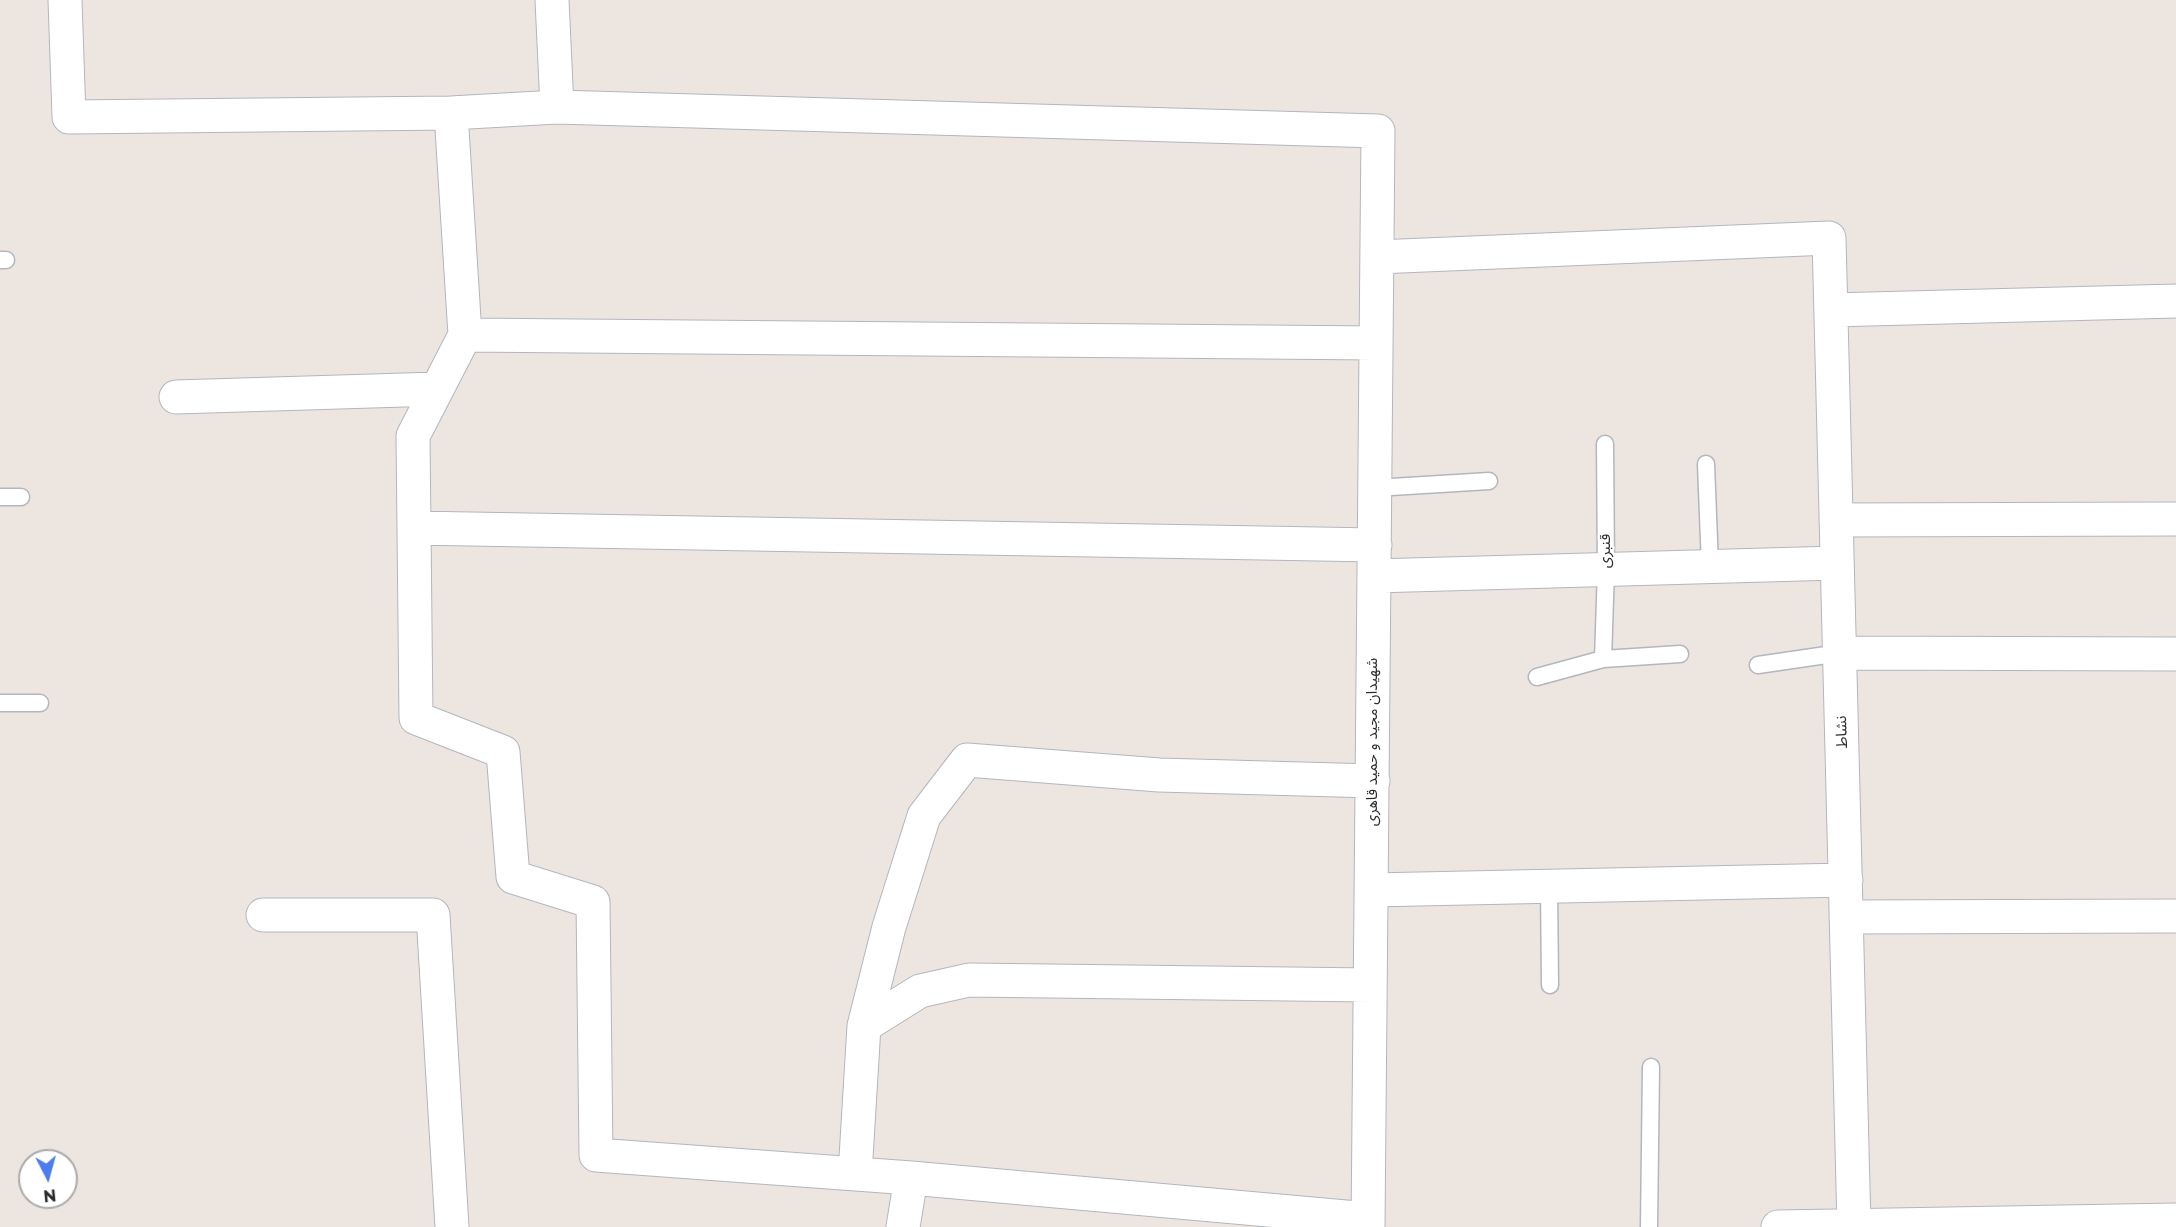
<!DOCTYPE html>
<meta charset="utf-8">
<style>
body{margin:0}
#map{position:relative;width:2176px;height:1227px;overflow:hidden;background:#ede6e0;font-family:Montserrat,sans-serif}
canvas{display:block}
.north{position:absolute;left:18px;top:1149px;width:60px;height:60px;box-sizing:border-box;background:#fff;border:2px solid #ababab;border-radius:50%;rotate:174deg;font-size:16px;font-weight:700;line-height:24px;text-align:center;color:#2c2c2c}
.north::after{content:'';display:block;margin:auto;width:21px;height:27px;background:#4c7ced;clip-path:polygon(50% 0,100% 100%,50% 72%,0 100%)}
</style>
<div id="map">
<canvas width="2176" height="1227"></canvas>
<div class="north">N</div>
</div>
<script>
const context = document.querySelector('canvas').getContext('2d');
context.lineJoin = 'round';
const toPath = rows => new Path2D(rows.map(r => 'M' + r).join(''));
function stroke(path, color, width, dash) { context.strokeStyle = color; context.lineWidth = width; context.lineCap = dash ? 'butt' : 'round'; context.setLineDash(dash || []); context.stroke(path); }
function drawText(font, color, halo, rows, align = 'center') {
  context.font = font + ' Montserrat,"Noto Sans Arabic",sans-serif'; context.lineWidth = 4.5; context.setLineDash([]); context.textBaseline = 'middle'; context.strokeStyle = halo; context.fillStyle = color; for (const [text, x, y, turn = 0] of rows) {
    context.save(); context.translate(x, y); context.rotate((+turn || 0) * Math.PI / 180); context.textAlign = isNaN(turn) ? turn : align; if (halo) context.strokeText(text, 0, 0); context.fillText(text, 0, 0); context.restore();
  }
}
const lane = toPath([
 [0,260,6,260],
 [1706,464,1710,566],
 [1375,488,1489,481],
 [0,497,21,497],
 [1603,659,1606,569,1605,444],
 [1758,665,1840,653],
 [1537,677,1603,659,1680,654],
 [0,703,40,703],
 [1549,886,1550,985],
 [1649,1227,1651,1067]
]);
const street = toPath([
 [65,0,69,117,451,113],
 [552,0,557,107],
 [1377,257,1829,238,1854,1226],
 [1831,310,2176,301],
 [465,335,451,113,557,107,1378,131,1368,1227],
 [176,397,437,389],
 [1836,520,2176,519],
 [414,528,1375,545],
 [1374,576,1837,563],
 [1840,653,2176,654],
 [1371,890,1846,880],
 [263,915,433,915,452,1227],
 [1846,917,2176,916],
 [864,1026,889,927,924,816,967,760,1159,775,1373,781],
 [855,1174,864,1026,920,991,969,980,1370,985],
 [1368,1219,911,1178,596,1155,593,902,513,877,503,752,416,718,413,436,465,335,1376,343],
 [903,1227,911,1178],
 [1778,1227,2176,1220]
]);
stroke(lane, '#b3b6be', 19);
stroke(street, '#b3b6be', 35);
stroke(lane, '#fff', 16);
stroke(street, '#fff', 33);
drawText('15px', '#2c2c2c', '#fff', [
 ["قنبری",1606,551,-90],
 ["نشاط",1842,732,-92],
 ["شهیدان مجید و حمید قاهری",1373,742,-90]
]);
</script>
